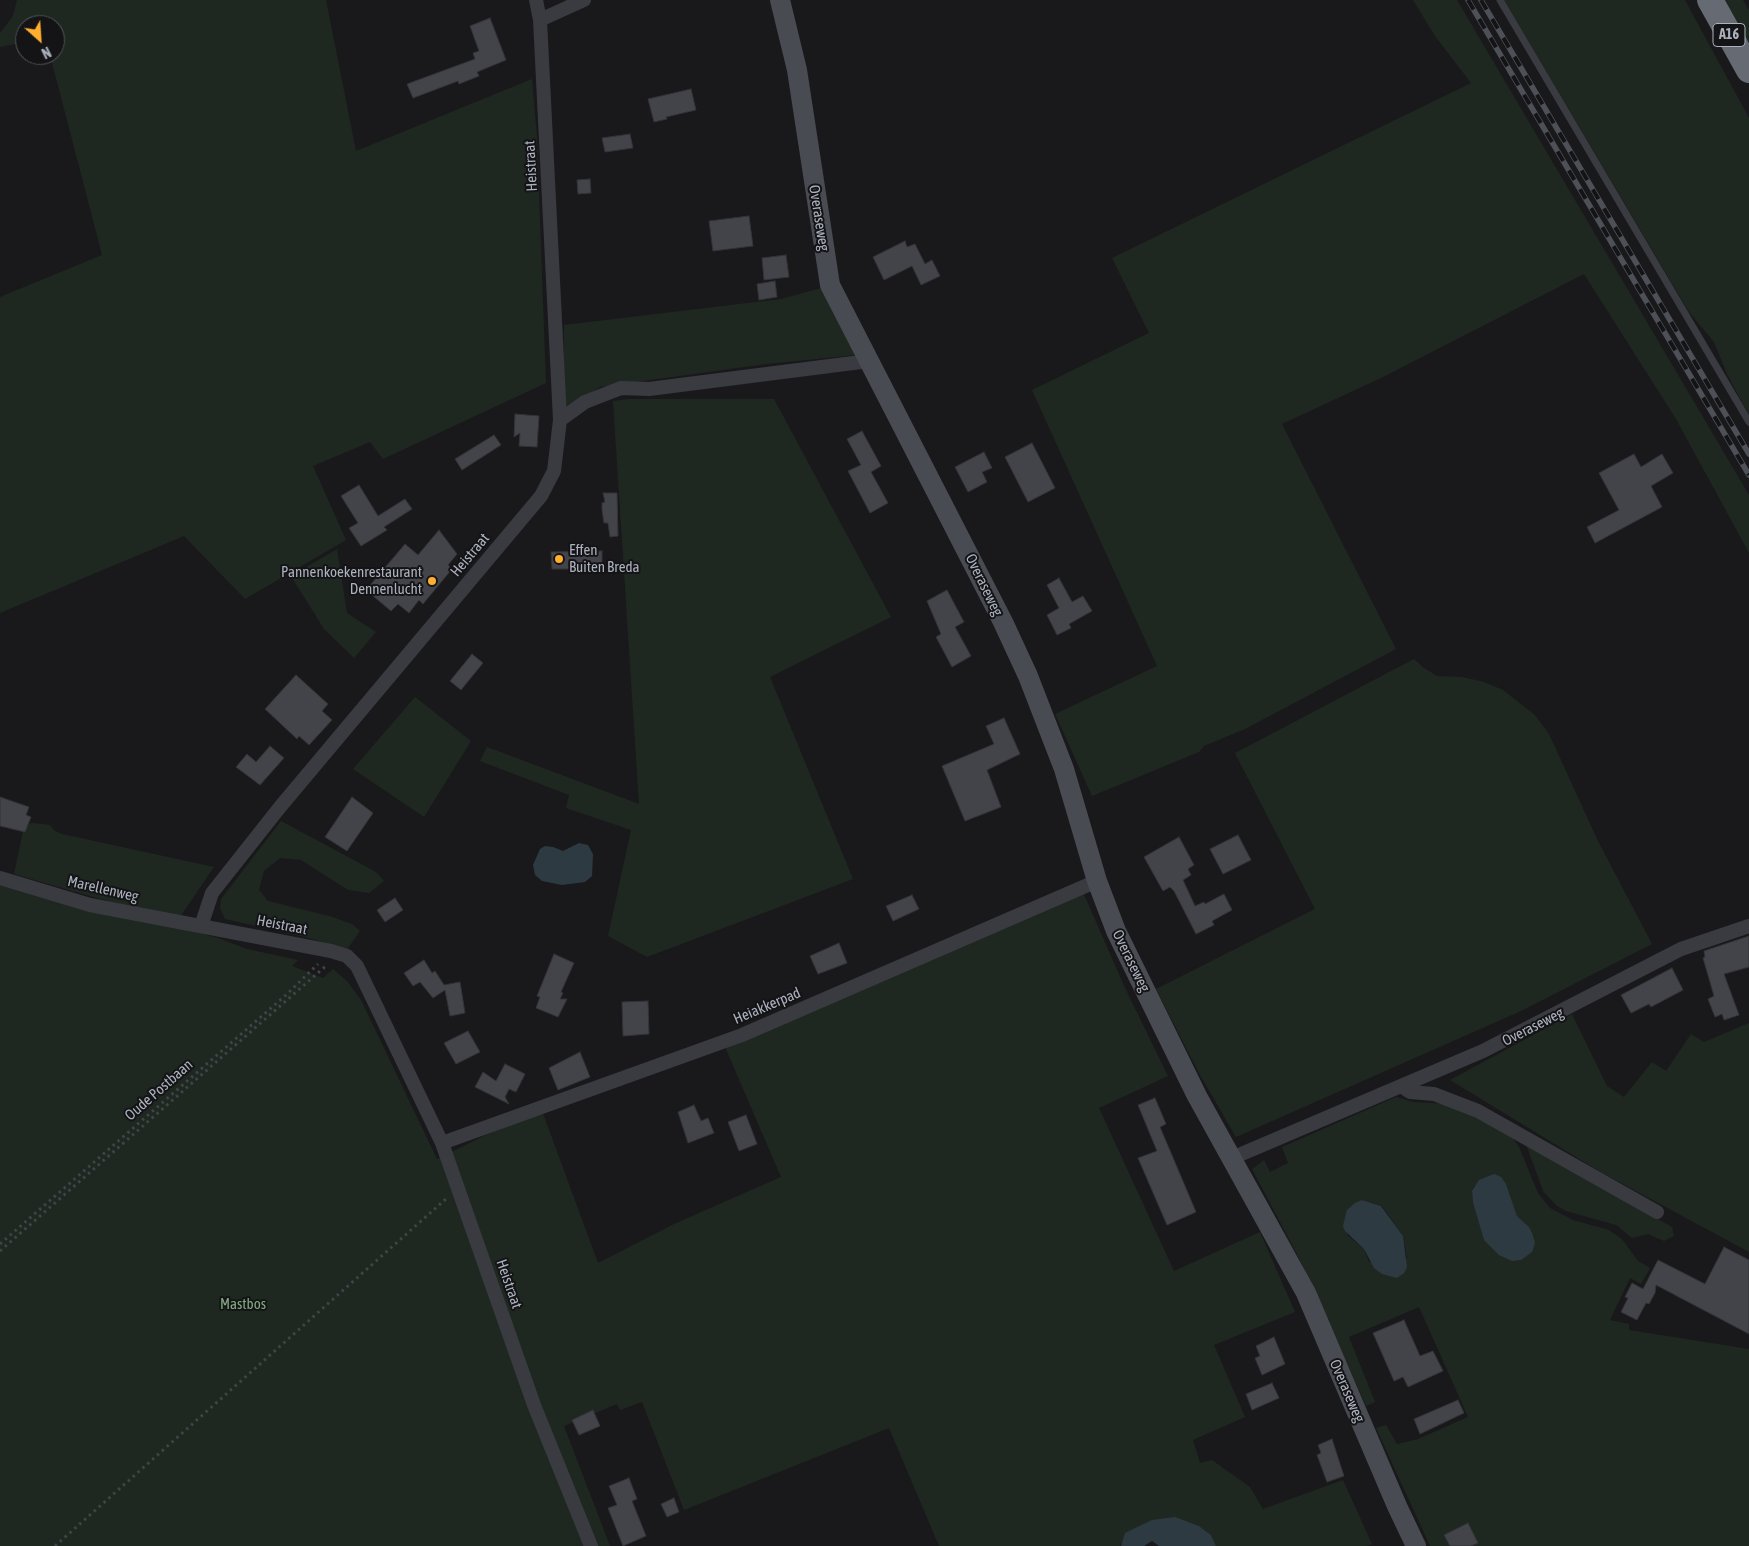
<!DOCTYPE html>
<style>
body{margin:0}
#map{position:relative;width:1749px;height:1546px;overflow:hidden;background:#19191c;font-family:"Asap Condensed",sans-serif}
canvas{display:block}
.north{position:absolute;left:15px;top:15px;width:50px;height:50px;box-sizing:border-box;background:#141417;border:1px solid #505359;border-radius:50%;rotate:154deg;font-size:14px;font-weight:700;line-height:20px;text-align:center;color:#abb1bd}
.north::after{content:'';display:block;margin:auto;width:18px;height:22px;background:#ffaf2e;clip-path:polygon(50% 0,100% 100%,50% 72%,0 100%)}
</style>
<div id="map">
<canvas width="1749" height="1546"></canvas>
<div class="north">N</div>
</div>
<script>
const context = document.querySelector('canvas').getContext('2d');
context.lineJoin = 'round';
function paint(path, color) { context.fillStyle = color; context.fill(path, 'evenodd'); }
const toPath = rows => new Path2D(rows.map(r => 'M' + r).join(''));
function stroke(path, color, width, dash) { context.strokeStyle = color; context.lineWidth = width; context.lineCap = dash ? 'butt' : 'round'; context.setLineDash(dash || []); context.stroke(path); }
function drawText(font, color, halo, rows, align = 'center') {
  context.font = font + ' "Asap Condensed",sans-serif'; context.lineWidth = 4; context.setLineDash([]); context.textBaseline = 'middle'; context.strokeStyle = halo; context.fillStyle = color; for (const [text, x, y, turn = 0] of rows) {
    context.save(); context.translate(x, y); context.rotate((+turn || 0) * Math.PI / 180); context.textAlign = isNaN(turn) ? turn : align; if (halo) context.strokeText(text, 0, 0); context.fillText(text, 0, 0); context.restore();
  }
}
paint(toPath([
 [17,0,326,0,356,151,532,79,537,138,546,383,383,459,370,442,313,466,346,540,245,599,184,536,0,613,0,297,102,255,50,55,55,55,55,25,25,25,25,42,0,47,0,33,13,16],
 [1413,0,1457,0,1749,495,1749,553,1676,419,1584,274,1383,377,1282,424,1396,649,1245,729,1204,746,1199,752,1092,796,1055,714,1157,666,1032,390,1149,333,1112,258,1471,83,1435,36],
 [1504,0,1685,0,1749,118,1749,415,1727,374,1714,342,1689,312],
 [1720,0,1743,0,1749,10,1749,55],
 [825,287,856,355,766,364,600,387,563,413,564,325,781,299],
 [629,399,774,399,891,617,770,677,853,879,647,957,608,936,631,830,566,808,569,795,480,761,487,747,639,804,613,401],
 [337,549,347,613,376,632,354,658,324,629,291,576],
 [1414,659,1424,668,1437,676,1462,677,1484,682,1503,690,1535,715,1549,734,1598,841,1652,944,1521,1011,1236,1137,1200,1075,1156,989,1315,909,1235,753],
 [415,697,471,741,424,817,353,769],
 [281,821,376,872,384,881,369,893,348,890,301,860,280,858,264,871,259,890,268,901,329,916,352,924,360,931,346,951,330,944,301,936,225,919,220,908,221,899],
 [32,823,50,825,55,831,62,834,214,867,180,917,111,902,14,874,24,826],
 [0,878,218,938,247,949,298,960,292,966,323,978,333,969,347,981,361,1000,437,1159,541,1108,598,1263,674,1224,781,1177,725,1047,1082,890,1125,988,1168,1076,1099,1108,1174,1271,1260,1232,1295,1312,1214,1345,1245,1417,1193,1440,1200,1463,1212,1460,1250,1487,1263,1509,1343,1480,1372,1544,1367,1546,1216,1546,1211,1535,1199,1526,1175,1518,1120,1544,1121,1546,939,1546,889,1428,684,1510,642,1402,620,1410,617,1404,564,1426,610,1546,0,1546],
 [1572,1014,1607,1086,1624,1097,1652,1062,1666,1071,1691,1034,1704,1042,1749,1023,1749,1252,1599,1171,1450,1080],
 [1396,1097,1414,1102,1450,1104,1466,1110,1513,1138,1519,1147,1538,1193,1550,1208,1573,1220,1609,1230,1622,1239,1638,1261,1650,1268,1641,1284,1630,1278,1610,1320,1629,1324,1629,1330,1749,1349,1749,1546,1430,1546,1376,1428,1386,1425,1397,1444,1418,1439,1468,1417,1419,1307,1349,1337,1375,1402,1366,1406,1299,1258,1252,1169,1264,1160,1270,1172,1288,1163,1282,1147],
 [1506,1184,1517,1216,1529,1227,1484,1240,1473,1203,1472,1191,1475,1186],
 [1362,1200,1382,1206,1388,1214,1403,1236,1407,1258,1369,1262,1364,1249,1347,1235],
 [1526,1144,1672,1227,1674,1236,1664,1241,1648,1234,1632,1238,1616,1225,1566,1211,1557,1206,1543,1191]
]), '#1f2820');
paint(toPath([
 [579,843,588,845,593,854,592,876,585,882,562,885,542,881,535,875,533,865,540,849,545,846,553,847,563,851],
 [1494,1174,1501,1177,1506,1184,1517,1216,1529,1227,1532,1233,1535,1243,1532,1252,1521,1260,1512,1261,1499,1255,1484,1240,1473,1203,1472,1191,1479,1180],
 [1362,1200,1381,1206,1403,1236,1407,1267,1404,1273,1397,1278,1382,1274,1374,1268,1364,1249,1345,1231,1343,1226,1347,1210,1355,1203],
 [1175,1517,1199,1526,1211,1535,1216,1546,1159,1546,1152,1541,1144,1546,1121,1546,1125,1533,1152,1520]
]), '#2e3a42');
const building = toPath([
 [490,18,506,60,477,72,479,76,459,84,458,81,413,98,407,84,475,59,473,53,479,51,470,26,490,18],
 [691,89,696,110,666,117,667,119,654,122,648,99,691,89],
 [630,134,633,148,605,152,602,138,630,134],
 [590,179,591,193,578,194,577,180,590,179],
 [749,216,753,246,713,251,709,221,749,216],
 [905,241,907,247,915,244,925,264,932,260,940,276,921,285,912,266,884,280,873,257,905,241],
 [786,255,789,277,764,280,762,258,786,255],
 [775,281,777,297,759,300,757,284,775,281],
 [515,414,539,416,537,447,519,446,520,433,514,437,515,414],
 [862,431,881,466,871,472,888,503,870,513,848,471,861,465,847,439,862,431],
 [494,435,501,445,462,470,455,459,494,435],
 [1032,443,1055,488,1028,502,1005,457,1032,443],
 [984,452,992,468,982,472,987,482,968,492,955,467,984,452],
 [1634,454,1641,467,1662,454,1673,473,1651,486,1662,507,1595,543,1587,527,1619,510,1599,473,1634,454],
 [359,485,378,516,405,499,412,509,384,527,387,530,361,546,349,528,358,523,341,496,359,485],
 [603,493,617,493,618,536,610,537,608,523,604,523,602,510,602,503,605,502,603,493],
 [439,530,457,554,448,565,452,569,423,604,419,600,409,613,398,604,391,611,366,590,405,544,418,555,439,530],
 [602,551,602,569,552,569,551,552,602,551],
 [1059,578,1072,602,1083,596,1092,611,1069,624,1071,628,1057,635,1047,615,1059,608,1047,585,1059,578],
 [947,590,964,622,955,627,971,656,952,667,936,637,941,634,927,601,947,590],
 [472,654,483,663,461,690,450,681,472,654],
 [296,675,328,704,322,711,332,720,309,745,299,736,297,739,265,709,296,675],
 [1004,718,1020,754,987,770,1001,807,965,821,942,766,994,744,986,726,1004,718],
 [270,746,284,758,260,785,236,767,247,754,256,762,270,746],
 [0,797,29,807,26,815,31,817,25,832,0,826,0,797],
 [352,797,373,813,347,851,325,837,352,797],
 [1238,835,1251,860,1223,874,1210,849,1238,835],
 [1179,837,1194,865,1188,869,1191,875,1183,880,1195,906,1204,902,1205,904,1224,894,1232,910,1212,921,1214,925,1196,934,1174,891,1170,887,1163,891,1144,857,1179,837],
 [912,895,919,909,893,921,886,906,912,895],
 [395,898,403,910,385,922,377,910,395,898],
 [1749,936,1749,967,1724,974,1739,1015,1724,1020,1722,1014,1715,1017,1708,999,1714,996,1703,958,1705,957,1704,951,1749,936],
 [839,943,847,963,818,974,810,956,839,943],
 [554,954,574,963,561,992,563,993,560,999,567,999,558,1017,536,1008,540,997,537,996,554,954],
 [424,960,432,973,435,971,444,985,460,982,465,1013,450,1016,445,990,433,998,420,982,413,986,404,973,424,960],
 [1672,968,1683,990,1651,1007,1649,1004,1631,1013,1621,995,1672,968],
 [648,1001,649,1034,623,1036,622,1002,648,1001],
 [468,1031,480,1052,456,1064,444,1043,468,1031],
 [580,1052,590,1077,558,1090,549,1068,580,1052],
 [505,1064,525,1074,516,1092,509,1089,505,1097,509,1104,475,1087,483,1072,496,1081,505,1064],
 [1155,1098,1166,1124,1160,1127,1196,1212,1167,1225,1138,1158,1157,1151,1138,1105,1155,1098],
 [694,1105,701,1121,708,1118,714,1133,688,1143,678,1112,694,1105],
 [746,1115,757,1144,739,1151,728,1122,746,1115],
 [1724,1247,1749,1260,1749,1334,1656,1285,1655,1293,1649,1304,1646,1303,1637,1320,1621,1312,1628,1298,1625,1297,1632,1283,1643,1289,1658,1260,1705,1284,1724,1247],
 [1404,1320,1420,1356,1433,1351,1443,1371,1408,1387,1403,1377,1394,1381,1373,1333,1404,1320],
 [1274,1337,1285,1364,1262,1375,1255,1358,1260,1356,1256,1346,1274,1337],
 [1272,1383,1279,1398,1252,1410,1246,1394,1272,1383],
 [1458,1400,1464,1413,1420,1434,1414,1419,1458,1400],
 [593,1410,600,1426,579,1435,572,1420,593,1410],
 [1332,1439,1344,1476,1327,1482,1317,1455,1321,1453,1318,1445,1332,1439],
 [629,1478,637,1499,632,1501,646,1536,623,1546,608,1508,617,1505,609,1486,629,1478],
 [674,1498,679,1512,667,1517,661,1504,674,1498],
 [1468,1523,1478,1543,1471,1546,1450,1546,1444,1535,1468,1523]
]);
paint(building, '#434449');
stroke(building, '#333338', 1);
stroke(toPath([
 [0,1244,286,995,318,964],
 [0,1251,327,965],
 [55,1546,447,1198]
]), '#404348', 3, [2.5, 4]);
stroke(toPath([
 [1500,0,1749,422]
]), '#3a3b41', 7);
stroke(toPath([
 [540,20,584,0],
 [560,420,585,402,621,388,649,389,869,361],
 [0,878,90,905,331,951,347,956,357,966,442,1143,534,1405,591,1546],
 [201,926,212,893,280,807,541,496,554,471,560,420,540,20,536,0],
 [1401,1086,1410,1092,1434,1094,1478,1111,1657,1212],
 [442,1143,742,1035,1097,881],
 [1232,1158,1483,1051,1681,949,1749,926]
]), '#3a3b41', 14);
stroke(toPath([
 [780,0,797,70,830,285,1003,622,1028,676,1064,769,1097,881,1116,931,1197,1096,1306,1293,1397,1506,1416,1546]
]), '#484b52', 20);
stroke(toPath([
 [1710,0,1749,70]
]), '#666a73', 26);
const rail = toPath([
 [1468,0,1749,475],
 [1481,0,1749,454]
]);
stroke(rail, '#4d5057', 5.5);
stroke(rail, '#141417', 4, [11]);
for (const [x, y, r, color] of [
 [559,559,5,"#ffaf2e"],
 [432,581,5,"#ffaf2e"]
]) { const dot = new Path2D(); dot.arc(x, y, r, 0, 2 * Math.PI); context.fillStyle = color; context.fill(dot); stroke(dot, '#141417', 2); }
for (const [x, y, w] of [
 [1729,35,32]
]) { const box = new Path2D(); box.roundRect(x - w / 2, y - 11.5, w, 23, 4); context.fillStyle = '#141417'; context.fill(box); stroke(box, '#abb1bd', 1); }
drawText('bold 14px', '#abb1bd', null, [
 ["A16",1729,35]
]);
drawText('15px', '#abb1bd', '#141417', [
 ["Heistraat",531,166,-93],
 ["Overaseweg",819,218,81],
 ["Heistraat",470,555,-50],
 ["Overaseweg",984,585,64],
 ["Marellenweg",103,889,13],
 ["Heistraat",282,925,11],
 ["Overaseweg",1131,961,64],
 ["Heiakkerpad",767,1006,-23],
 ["Overaseweg",1533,1027,-27],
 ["Oude Postbaan",159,1090,-41],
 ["Heistraat",509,1284,71],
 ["Overaseweg",1347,1391,67]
]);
drawText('15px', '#abb1bd', '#141417', [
 ["Effen",569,550],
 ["Buiten Breda",569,567],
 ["Pannenkoekenrestaurant",422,572,"right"],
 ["Dennenlucht",422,589,"right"]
], 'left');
drawText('15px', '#80a981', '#141417', [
 ["Mastbos",243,1304]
]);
</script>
